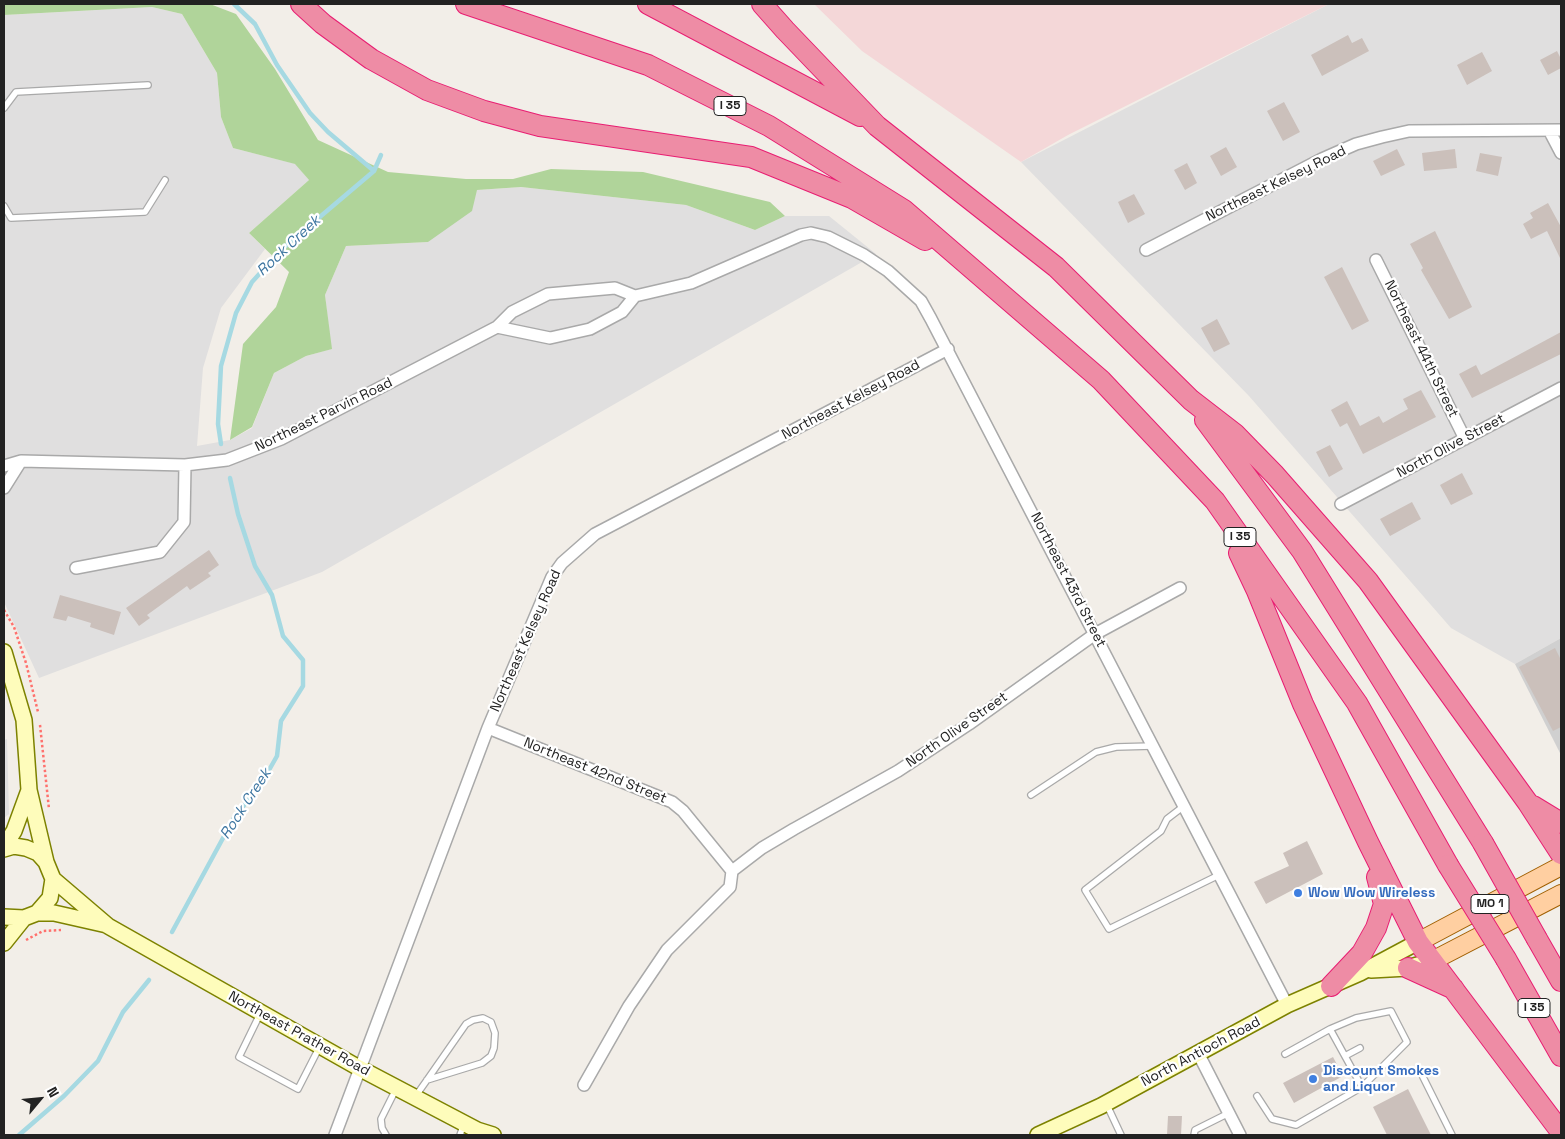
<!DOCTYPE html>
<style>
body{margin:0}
#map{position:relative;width:1565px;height:1139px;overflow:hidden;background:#f2eee8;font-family:"Space Grotesk",sans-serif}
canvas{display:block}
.frame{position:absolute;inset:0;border:5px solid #222;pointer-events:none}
.north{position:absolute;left:15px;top:1074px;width:50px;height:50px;-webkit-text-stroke:4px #fff;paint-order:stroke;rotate:62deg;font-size:14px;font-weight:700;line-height:20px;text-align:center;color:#222}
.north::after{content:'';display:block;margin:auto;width:18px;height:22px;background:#222;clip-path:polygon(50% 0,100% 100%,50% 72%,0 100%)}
</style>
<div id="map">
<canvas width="1565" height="1139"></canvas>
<div class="frame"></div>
<div class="north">N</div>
</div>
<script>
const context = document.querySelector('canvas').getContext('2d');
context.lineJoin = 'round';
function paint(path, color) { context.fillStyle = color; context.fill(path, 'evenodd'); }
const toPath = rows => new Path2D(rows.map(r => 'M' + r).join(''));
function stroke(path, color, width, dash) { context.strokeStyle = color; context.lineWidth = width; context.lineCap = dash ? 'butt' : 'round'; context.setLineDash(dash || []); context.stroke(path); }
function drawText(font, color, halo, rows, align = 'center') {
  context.font = font + ' "Space Grotesk",sans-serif'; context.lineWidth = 4.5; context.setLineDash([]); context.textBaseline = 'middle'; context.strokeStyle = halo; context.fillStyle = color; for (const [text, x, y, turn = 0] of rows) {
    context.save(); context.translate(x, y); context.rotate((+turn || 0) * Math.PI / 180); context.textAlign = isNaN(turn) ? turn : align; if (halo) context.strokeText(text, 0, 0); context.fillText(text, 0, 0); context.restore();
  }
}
paint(toPath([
 [1329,4,1561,4,1561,638,1515,664,1451,628,1249,396,1021,162],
 [152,7,182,14,217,73,221,117,233,148,296,164,309,180,249,233,265,249,221,308,203,368,197,446,230,440,252,428,274,373,306,356,331,349,325,295,346,246,428,242,477,190,521,187,686,205,755,230,785,216,829,216,876,254,322,572,39,678,4,602,4,15],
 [7,739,9,814,4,818,4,740]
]), '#e0dfdf');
paint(toPath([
 [814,4,1329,4,1068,135,1021,162,862,51]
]), '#f4d7d8');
paint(toPath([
 [1561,638,1561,755,1515,664]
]), '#d0d0d0');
paint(toPath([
 [4,4,210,4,236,14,275,69,318,140,388,172,466,179,513,179,551,169,643,172,770,202,785,216,755,230,686,205,521,187,477,190,472,211,428,242,346,246,325,295,332,349,306,356,274,373,252,427,230,440,243,344,276,307,289,272,249,233,309,180,295,164,233,148,221,117,217,73,182,14,152,7,4,15]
]), '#b0d49a');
stroke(toPath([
 [234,4,255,24,277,65,310,113,328,132,374,171],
 [221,444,218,424,221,366,236,313,252,282,282,249,374,171,381,155],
 [172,932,235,816,260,786,277,756,281,721,303,686,303,660,283,636,272,595,255,566,238,514,230,478],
 [19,1135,64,1096,98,1061,123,1012,149,980]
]), '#a6d9e2', 4.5);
paint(toPath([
 [1348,35,1352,43,1362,38,1369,51,1322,76,1311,55],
 [1557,51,1561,59,1561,68,1548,75,1540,60],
 [1482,52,1492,71,1467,85,1457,65],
 [1284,102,1300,132,1283,141,1267,111],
 [1226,147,1237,167,1221,176,1210,156],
 [1397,149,1405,165,1381,176,1373,161],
 [1455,149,1457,168,1424,171,1422,153],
 [1480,153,1502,157,1498,176,1476,171],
 [1187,163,1197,183,1185,190,1174,170],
 [1134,194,1145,214,1128,223,1118,202],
 [1548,203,1561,227,1561,260,1547,231,1531,239,1523,224,1533,218,1530,213],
 [1435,231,1472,307,1449,319,1421,270,1423,268,1410,244],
 [1342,267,1369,321,1352,330,1324,277],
 [1217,319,1230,344,1214,352,1201,328],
 [1561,332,1561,354,1472,398,1459,374,1476,365,1481,375],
 [1421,390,1436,417,1363,454,1347,423,1340,427,1331,410,1347,401,1360,426,1379,416,1383,423,1408,409,1403,399],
 [1330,445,1343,469,1329,477,1316,452],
 [1462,473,1473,494,1451,505,1440,485],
 [1412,502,1421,519,1390,536,1380,519],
 [209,550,219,565,208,573,211,576,190,590,187,586,147,615,150,618,139,626,126,608],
 [60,595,121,612,114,635,90,627,91,623,68,616,66,621,53,618],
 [1555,648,1561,660,1561,727,1553,731,1519,667],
 [1307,841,1323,874,1266,904,1254,882,1289,866,1283,853],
 [1333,1057,1343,1076,1294,1103,1283,1083],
 [1408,1089,1431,1135,1387,1135,1373,1107],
 [1168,1116,1182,1116,1181,1135,1167,1135]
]), '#cbc0bb');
const lane = toPath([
 [4,108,16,92,148,85],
 [4,206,11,218,145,212,165,180],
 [1031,795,1096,752,1116,747,1153,746],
 [1184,806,1167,819,1161,831,1085,890,1109,929,1219,875],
 [261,1012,239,1057,298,1089,320,1046],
 [1330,1029,1356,1018,1391,1011,1407,1042,1362,1087],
 [1345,1056,1360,1048],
 [1421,1073,1452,1135],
 [1257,1096,1272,1119,1296,1125,1362,1087,1330,1029,1285,1054],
 [415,1097,427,1080,466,1024,473,1020,483,1018,491,1022,495,1033,494,1048,491,1056,482,1063,427,1080],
 [1106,1103,1121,1135],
 [386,1135,382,1128,381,1119,396,1089],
 [460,1135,464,1123],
 [1194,1135,1195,1130,1229,1113]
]);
const street = toPath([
 [1550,132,1561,153],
 [1146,250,1322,159,1356,144,1382,137,1409,131,1561,130],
 [1376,260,1465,439],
 [497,327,550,338,590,329,622,312,635,296],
 [4,466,21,461,185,465,227,460,281,439,497,327,512,312,548,294,615,288,635,296,691,283,801,235,811,233,828,237,864,255,888,271,921,301,931,319,1287,1005],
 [4,488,21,461],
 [1341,504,1561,388],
 [76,568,160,552,184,522,185,465],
 [488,728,672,802,683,811,732,871],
 [732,871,762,848,794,829,898,771,969,724,1095,634,1180,588],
 [1198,1053,1240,1135],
 [584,1085,629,1006,667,950,730,887,732,871],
 [335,1135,488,728,552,577,562,563,595,534,948,349]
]);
const secondary = toPath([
 [4,652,24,720,29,790,46,862],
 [4,847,14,831,29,790],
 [4,849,14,846,26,848,38,853,46,862,53,879,50,898,37,913,24,918,4,917],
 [53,879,108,926,359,1068,477,1130,493,1135],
 [37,913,54,913,107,925],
 [4,943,24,918],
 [1371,970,1408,968,1417,965],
 [1038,1135,1101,1106,1287,1005,1360,973,1418,942]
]);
const primary = toPath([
 [1418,942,1561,866],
 [1434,960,1561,894]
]);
const highway = toPath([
 [301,4,323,24,371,59,427,90,484,111,540,126,751,157,852,198,925,240],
 [466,4,648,65,769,126,904,210,1101,380,1215,501,1357,703,1448,865],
 [648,4,860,116],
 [762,4,785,30,877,126,1056,267,1191,400,1235,434,1275,475,1368,581,1528,803,1561,854],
 [1205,420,1302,551,1483,843],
 [1239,553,1257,591,1303,704,1368,842,1418,942,1561,1132],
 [1533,806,1561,823],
 [1537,939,1561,981],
 [1506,959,1561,1056],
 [1408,968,1454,989],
 [1331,986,1362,953,1376,928,1384,904,1377,877]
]);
stroke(lane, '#a9a9a9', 8);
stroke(street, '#a9a9a9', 14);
stroke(secondary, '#7d8200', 18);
stroke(primary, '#a05f00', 20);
stroke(highway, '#e81e72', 22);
stroke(toPath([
 [4,610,14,627,26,663,38,712],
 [40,725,49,809],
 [26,940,43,931,61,930]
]), '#ff716d', 2.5, [2.5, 2.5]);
stroke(lane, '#fff', 5.5);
stroke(street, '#fff', 11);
stroke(secondary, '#fefcbb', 15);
stroke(primary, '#ffcfa1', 18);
stroke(highway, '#ee8ca5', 20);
const highwayBridge = toPath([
 [1483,843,1537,939],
 [1448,865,1506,959]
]);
stroke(highwayBridge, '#e81e72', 22, []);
stroke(highwayBridge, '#ee8ca5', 20);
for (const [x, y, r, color] of [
 [1298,893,5,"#3f7fe0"],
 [1313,1079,5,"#3f7fe0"]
]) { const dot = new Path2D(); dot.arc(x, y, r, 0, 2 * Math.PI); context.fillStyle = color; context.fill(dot); stroke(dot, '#fff', 2); }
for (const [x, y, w] of [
 [730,106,32],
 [1240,537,32],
 [1490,904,38],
 [1534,1008,32]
]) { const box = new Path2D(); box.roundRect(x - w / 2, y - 9.5, w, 19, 4); context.fillStyle = '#fff'; context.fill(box); stroke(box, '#222', 1); }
drawText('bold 12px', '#222', null, [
 ["I 35",730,106],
 ["I 35",1240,537],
 ["MO 1",1490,904],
 ["I 35",1534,1008]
]);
drawText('14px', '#222', '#fff', [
 ["Northeast Kelsey Road",1276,184,-26],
 ["Northeast 44th Street",1421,349,64],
 ["Northeast Kelsey Road",851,400,-28],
 ["Northeast Parvin Road",324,415,-26],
 ["North Olive Street",1451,446,-28],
 ["Northeast 43rd Street",1068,580,63],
 ["Northeast Kelsey Road",526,641,-66],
 ["North Olive Street",957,730,-35],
 ["Northeast 42nd Street",595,771,22],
 ["Northeast Prather Road",299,1034,29],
 ["North Antioch Road",1201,1052,-28]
]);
drawText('bold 14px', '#366cbe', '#fff', [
 ["Wow Wow Wireless",1308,893],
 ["Discount Smokes",1323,1071],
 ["and Liquor",1323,1087]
], 'left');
drawText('italic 15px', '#3e76a1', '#fff', [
 ["Rock Creek",289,246,-43],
 ["Rock Creek",246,804,-57]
]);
</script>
